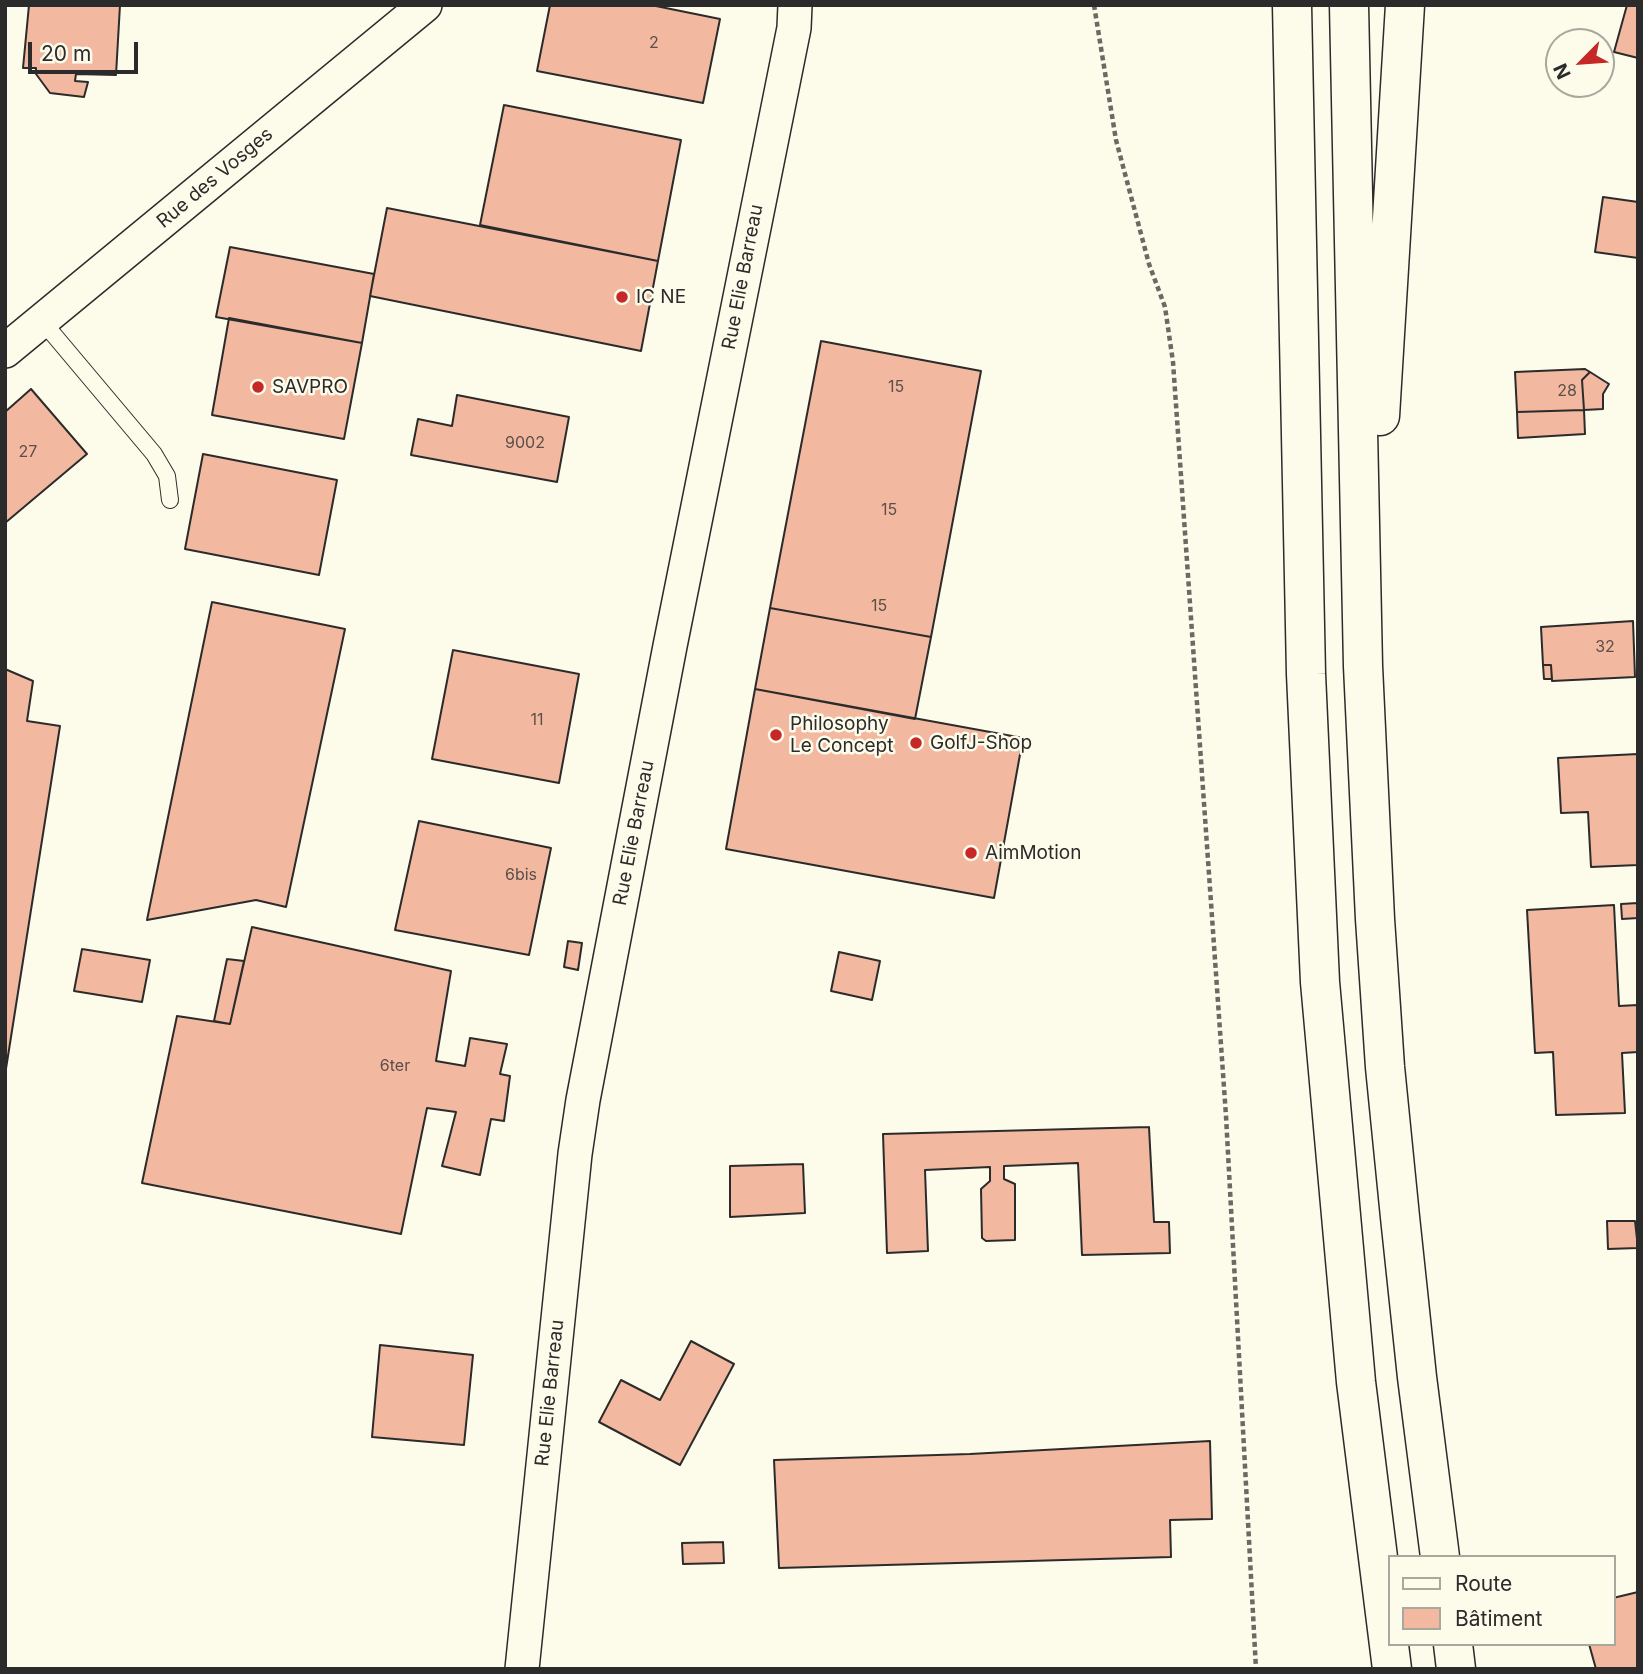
<!DOCTYPE html>
<meta charset="utf-8">
<style>
body{margin:0}
#map{position:relative;width:1643px;height:1674px;overflow:hidden;background:#fdfbea;font-family:Inter,sans-serif}
canvas{display:block}
.frame{position:absolute;inset:0;border:7px solid #2b2b2b;pointer-events:none}
.legend{position:absolute;left:1388px;top:1555px;width:228px;height:91px;box-sizing:border-box;background:#fdfbea;border:2px solid #a9a89e;margin:0;padding:9px 12px;list-style:none;font-size:21px;color:#2b2b2b}
.legend li{display:flex;align-items:center;gap:14px;height:35px}
.legend b{width:35px;border:2px solid #a9a89e}
.north{position:absolute;left:1545px;top:28px;width:70px;height:70px;box-sizing:border-box;background:#fdfbea;border:2px solid #a9a89e;border-radius:50%;rotate:245deg;font-size:19px;font-weight:700;line-height:28px;text-align:center;color:#2b2b2b}
.north::after{content:'';display:block;margin:auto;width:24px;height:32px;background:#c62828;clip-path:polygon(50% 0,100% 100%,50% 72%,0 100%)}
.scale{position:absolute;left:28px;top:42px;width:110px;height:32px;box-sizing:border-box;border:4px solid #2b2b2b;border-top:0;padding-left:9px;font-size:21px;line-height:24px;white-space:nowrap;color:#2b2b2b;-webkit-text-stroke:5px #fdfbea;paint-order:stroke}
</style>
<div id="map">
<canvas width="1643" height="1674"></canvas>
<div class="frame"></div>
<ul class="legend">
<li><b style="height:9px;background:#fdfbea"></b>Route</li>
<li><b style="height:19px;background:#f2b8a0"></b>Bâtiment</li>
</ul>
<div class="north">N</div>
<div class="scale">20 m</div>
</div>
<script>
const context = document.querySelector('canvas').getContext('2d');
context.lineJoin = 'round';
function paint(path, color) { context.fillStyle = color; context.fill(path, 'evenodd'); }
const toPath = rows => new Path2D(rows.map(r => 'M' + r).join(''));
function stroke(path, color, width, dash) { context.strokeStyle = color; context.lineWidth = width; context.lineCap = dash ? 'butt' : 'round'; context.setLineDash(dash || []); context.stroke(path); }
function drawText(font, color, halo, rows, align = 'center') {
  context.font = font + ' Inter,sans-serif'; context.lineWidth = 5; context.setLineDash([]); context.textBaseline = 'middle'; context.strokeStyle = halo; context.fillStyle = color; for (const [text, x, y, turn = 0] of rows) {
    context.save(); context.translate(x, y); context.rotate((+turn || 0) * Math.PI / 180); context.textAlign = isNaN(turn) ? turn : align; if (halo) context.strokeText(text, 0, 0); context.fillText(text, 0, 0); context.restore();
  }
}
const building = toPath([
 [29,5,120,5,116,75,76,74,75,81,88,82,84,97,50,93,36,74,36,68,23,68,29,5],
 [550,5,651,5,720,19,703,103,537,71,550,5],
 [1627,5,1638,5,1638,58,1614,52,1627,5],
 [504,105,681,140,658,261,480,225,504,105],
 [1603,197,1638,202,1638,258,1595,252,1603,197],
 [387,208,658,261,641,351,370,296,387,208],
 [230,247,374,274,362,343,216,317,230,247],
 [229,318,362,343,344,439,212,415,229,318],
 [821,341,981,371,931,637,770,608,821,341],
 [1585,369,1590,372,1582,380,1584,410,1517,412,1515,372,1585,369],
 [1590,372,1609,384,1603,394,1603,409,1584,410,1582,380,1590,372],
 [31,389,87,454,5,523,5,412,31,389],
 [457,395,569,417,557,482,411,455,418,419,452,426,457,395],
 [1584,410,1585,434,1518,438,1517,412,1584,410],
 [203,454,337,480,319,575,185,549,203,454],
 [212,602,345,629,286,907,256,900,147,920,212,602],
 [770,608,931,637,915,719,755,689,770,608],
 [1633,621,1635,677,1552,681,1551,665,1543,665,1541,627,1633,621],
 [453,650,579,674,559,783,432,759,453,650],
 [1543,665,1551,665,1552,679,1544,679,1543,665],
 [5,669,33,681,27,721,60,726,5,1075,5,669],
 [755,689,1023,738,994,898,726,849,755,689],
 [1638,754,1638,865,1591,867,1588,812,1561,813,1558,758,1638,754],
 [419,821,551,848,529,955,395,930,419,821],
 [1638,903,1638,918,1622,919,1621,904,1638,903],
 [1614,905,1619,1006,1638,1005,1638,1052,1622,1053,1625,1113,1556,1115,1553,1052,1535,1053,1527,910,1614,905],
 [252,927,451,971,436,1061,465,1066,470,1038,507,1044,500,1074,510,1076,504,1121,491,1119,480,1175,442,1166,456,1112,427,1108,401,1234,142,1183,177,1016,230,1024,252,927],
 [568,941,582,943,578,970,564,967,568,941],
 [82,949,150,960,142,1002,74,991,82,949],
 [839,952,880,961,872,1000,831,991,839,952],
 [227,959,244,961,230,1024,214,1021,227,959],
 [1149,1127,1154,1222,1169,1222,1170,1253,1082,1255,1078,1163,1004,1166,1004,1179,1015,1184,1015,1240,986,1241,982,1238,981,1189,990,1181,990,1167,925,1170,928,1251,887,1253,883,1134,1149,1127],
 [803,1164,805,1213,730,1217,730,1166,803,1164],
 [1607,1221,1635,1221,1638,1248,1608,1249,1607,1221],
 [691,1341,734,1364,680,1465,599,1422,621,1380,660,1400,691,1341],
 [380,1345,473,1355,464,1445,372,1437,380,1345],
 [1210,1441,1212,1519,1170,1520,1171,1557,779,1568,774,1460,970,1454,1210,1441],
 [723,1542,724,1563,683,1564,682,1543,723,1542],
 [1638,1592,1638,1669,1596,1669,1589,1644,1613,1644,1613,1598,1638,1592]
]);
paint(building, '#f2b8a0');
stroke(building, '#2b2b2b', 2);
const lane = toPath([
 [43,322,154,454,167,476,170,500]
]);
const street = toPath([
 [5,351,425,5],
 [522,1669,575,1154,583,1100,670,646,794,28,795,5]
]);
const highway = toPath([
 [1292,5,1306,674,1320,982,1356,1382,1392,1669],
 [1349,5,1363,666,1375,919,1385,1067,1400,1217,1417,1377,1440,1557],
 [1380,416,1405,5],
 [1453,1644,1456,1669]
]);
stroke(lane, '#2b2b2b', 18);
stroke(street, '#2b2b2b', 36);
stroke(highway, '#2b2b2b', 41);
stroke(toPath([
 [1094,5,1116,140,1149,264,1165,307,1173,362,1226,1116,1256,1669]
]), '#6a6964', 4.5, [5, 3.5]);
stroke(lane, '#fdfbea', 16);
stroke(street, '#fdfbea', 33);
stroke(highway, '#fdfbea', 38);
for (const [x, y, r, color] of [
 [622,297,7,"#c62828"],
 [258,387,7,"#c62828"],
 [776,735,7,"#c62828"],
 [916,743,7,"#c62828"],
 [971,853,7,"#c62828"]
]) { const dot = new Path2D(); dot.arc(x, y, r, 0, 2 * Math.PI); context.fillStyle = color; context.fill(dot); stroke(dot, '#fdfbea', 2.5); }
drawText('16px', '#5d4e48', null, [
 ["2",654,43],
 ["15",896,387],
 ["28",1567,391],
 ["9002",525,443],
 ["27",28,452],
 ["15",889,510],
 ["15",879,606],
 ["32",1605,647],
 ["11",537,720],
 ["6bis",521,875],
 ["6ter",395,1066]
]);
drawText('19px', '#2b2b2b', '#fdfbea', [
 ["Rue des Vosges",215,178,-40],
 ["Rue Elie Barreau",743,277,-79],
 ["Rue Elie Barreau",634,833,-79],
 ["Rue Elie Barreau",550,1393,-84]
]);
drawText('19px', '#2b2b2b', '#fdfbea', [
 ["IC NE",636,297],
 ["SAVPRO",272,387],
 ["Philosophy",790,724],
 ["Le Concept",790,746],
 ["GolfJ-Shop",930,743],
 ["AimMotion",985,853]
], 'left');
</script>
